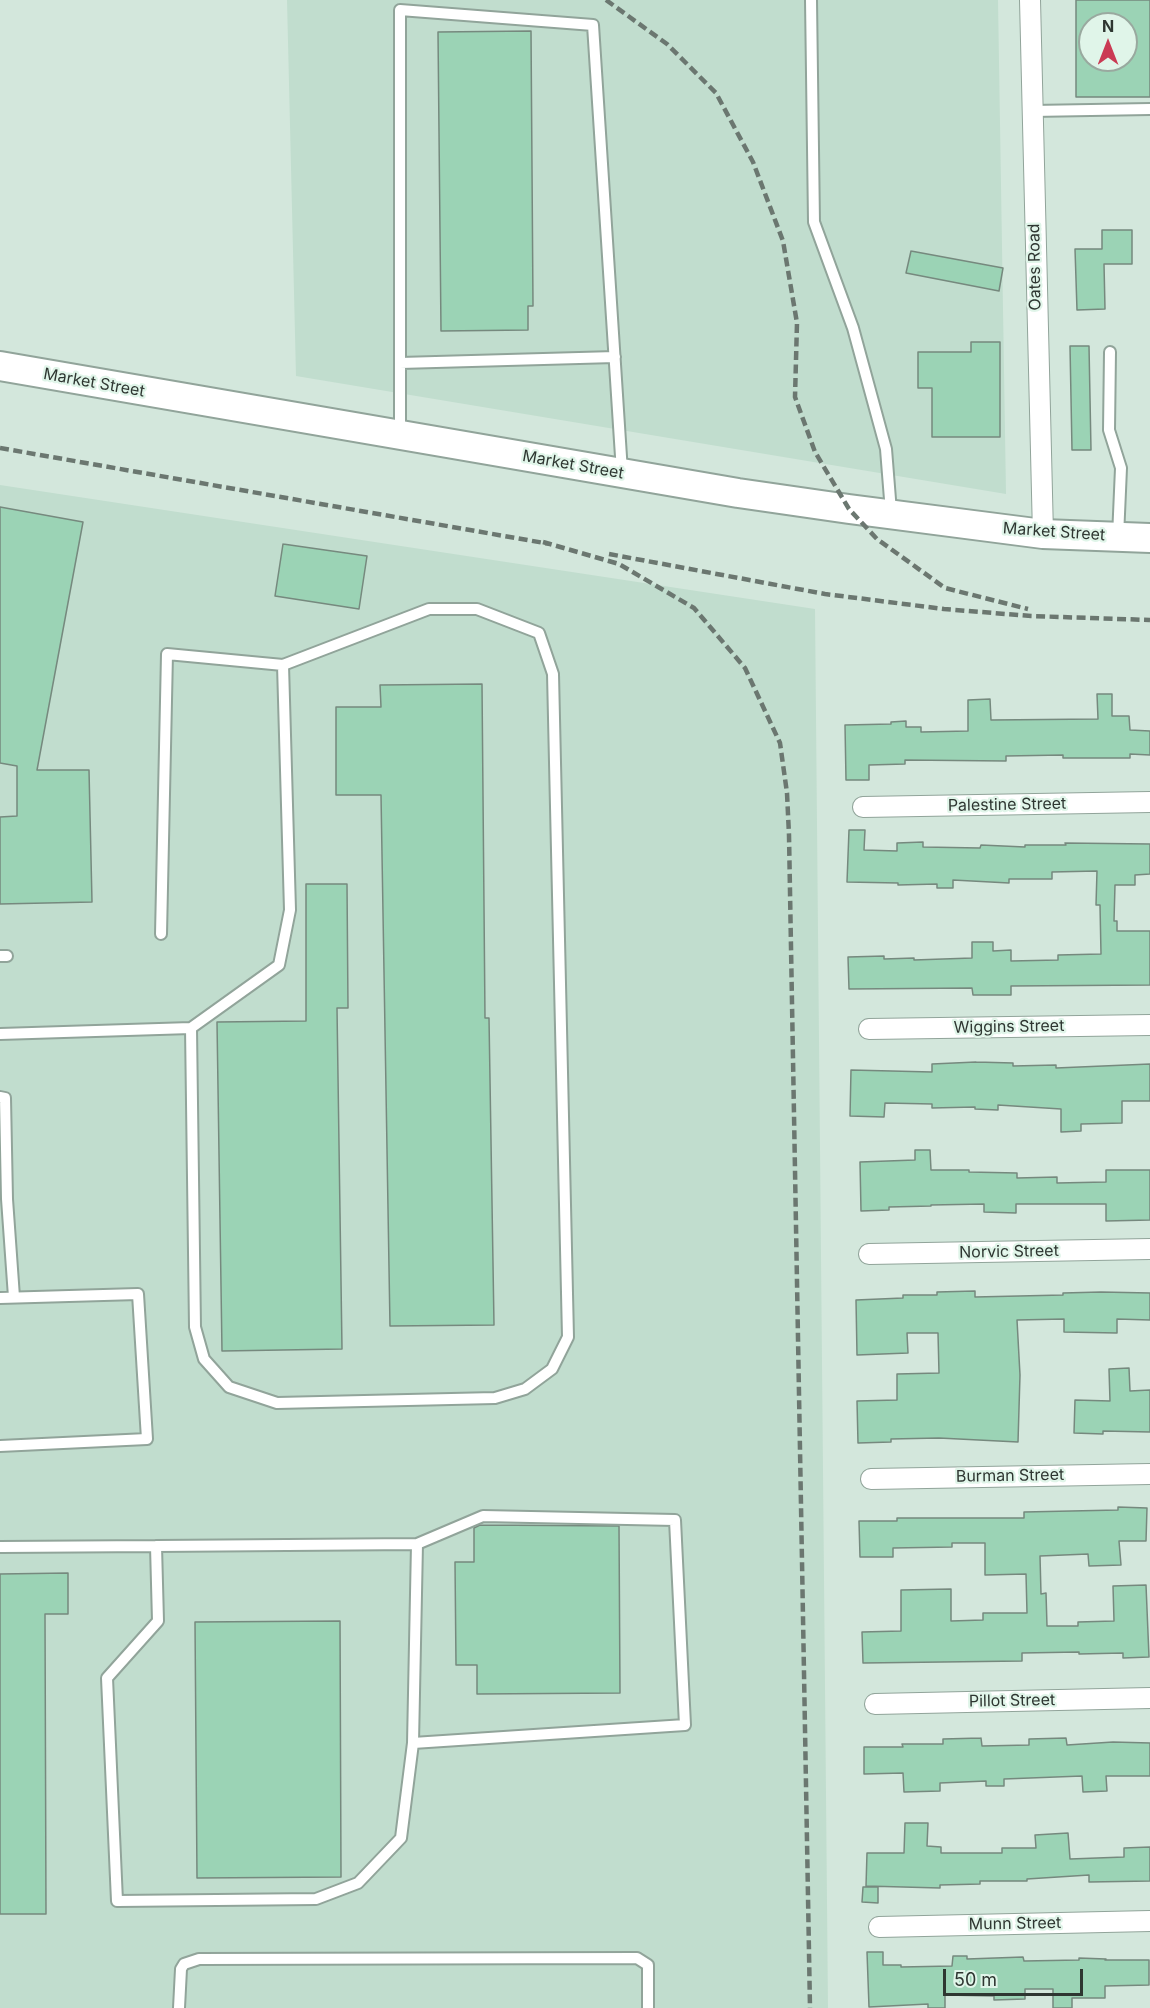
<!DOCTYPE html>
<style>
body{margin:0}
#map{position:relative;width:1150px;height:2008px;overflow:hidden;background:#d3e7dc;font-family:Inter,sans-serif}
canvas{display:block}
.north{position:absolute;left:1078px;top:12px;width:60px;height:60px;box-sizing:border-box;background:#e0f5e9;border:2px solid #99a99f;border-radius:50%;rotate:0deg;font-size:16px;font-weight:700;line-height:24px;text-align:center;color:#2e3631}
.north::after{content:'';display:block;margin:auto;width:21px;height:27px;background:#ca3a53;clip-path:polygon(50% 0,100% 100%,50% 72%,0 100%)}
.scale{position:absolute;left:943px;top:1969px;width:140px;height:27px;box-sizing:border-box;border:3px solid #2e3631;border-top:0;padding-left:8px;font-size:18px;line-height:21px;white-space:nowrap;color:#2e3631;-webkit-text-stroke:4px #e0f5e9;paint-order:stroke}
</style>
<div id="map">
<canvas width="1150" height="2008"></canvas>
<div class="north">N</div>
<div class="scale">50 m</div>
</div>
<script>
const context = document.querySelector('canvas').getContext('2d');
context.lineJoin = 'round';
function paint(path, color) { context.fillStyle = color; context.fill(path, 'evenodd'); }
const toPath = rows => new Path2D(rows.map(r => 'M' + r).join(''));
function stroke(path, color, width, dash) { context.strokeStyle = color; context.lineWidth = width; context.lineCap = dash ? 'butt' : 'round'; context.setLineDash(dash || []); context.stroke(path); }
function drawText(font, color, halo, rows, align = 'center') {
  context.font = font + ' Inter,sans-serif'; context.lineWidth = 4.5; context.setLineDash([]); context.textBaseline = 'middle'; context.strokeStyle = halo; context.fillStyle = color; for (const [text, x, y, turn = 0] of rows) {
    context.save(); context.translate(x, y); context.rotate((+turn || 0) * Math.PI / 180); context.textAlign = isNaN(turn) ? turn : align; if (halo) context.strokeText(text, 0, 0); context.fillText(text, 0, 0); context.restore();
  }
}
paint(toPath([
 [287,0,998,0,1006,494,296,376],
 [0,485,815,609,828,2008,0,2008]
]), '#c1ddce');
const building = toPath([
 [1076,0,1150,0,1150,97,1076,97,1076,0],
 [1090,24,1126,24,1126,61,1090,61,1090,24],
 [531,31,533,306,528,306,528,330,441,331,438,32,531,31],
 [1102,230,1132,230,1132,264,1104,264,1105,309,1077,310,1075,249,1102,249,1102,230],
 [911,251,1003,268,999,291,906,273,911,251],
 [971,342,1000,342,1000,437,932,437,932,388,918,388,918,352,971,352,971,342],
 [1070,346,1089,346,1091,450,1072,450,1070,346],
 [0,507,83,522,37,770,89,770,92,902,0,904,0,817,17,816,17,766,0,763,0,507],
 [283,544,367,556,359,609,275,596,283,544],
 [482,684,485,1018,489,1018,494,1325,390,1326,381,795,336,795,336,707,381,707,380,685,482,684],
 [1097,694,1112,694,1112,716,1129,716,1130,730,1150,731,1150,755,1130,754,1130,758,1063,758,1063,755,1006,756,1006,761,905,760,905,764,869,765,869,780,846,780,845,725,891,724,891,722,906,721,906,727,921,727,921,732,968,731,968,700,990,699,991,720,1098,719,1097,694],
 [849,830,865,830,864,850,897,851,897,843,923,842,923,847,980,848,981,845,1025,847,1025,845,1066,845,1065,843,1150,844,1150,874,1135,875,1135,885,1115,885,1114,921,1117,921,1117,931,1150,931,1150,985,1011,986,1011,995,973,995,972,988,849,989,848,957,884,956,884,959,914,958,914,960,972,958,972,942,993,942,993,951,1011,950,1011,961,1058,960,1058,955,1101,954,1100,905,1096,905,1097,871,1052,872,1052,879,1009,879,1009,883,953,880,953,888,937,888,937,884,898,885,898,883,847,882,849,830],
 [306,884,347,884,348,1008,337,1008,342,1349,222,1351,217,1022,306,1021,306,884],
 [976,1062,1013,1063,1013,1066,1056,1065,1056,1068,1150,1064,1150,1101,1122,1101,1122,1123,1081,1124,1081,1131,1061,1132,1061,1109,998,1105,998,1110,975,1109,975,1107,932,1108,932,1104,885,1103,884,1117,850,1116,851,1070,932,1072,932,1064,976,1062],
 [915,1150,930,1150,931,1170,969,1170,969,1172,1017,1173,1017,1178,1057,1177,1057,1183,1106,1182,1106,1170,1150,1170,1150,1220,1106,1221,1106,1204,1016,1204,1016,1213,984,1212,984,1204,931,1205,931,1206,889,1207,889,1210,861,1211,860,1162,915,1160,915,1150],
 [975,1291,975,1297,1063,1295,1063,1293,1101,1292,1150,1293,1150,1320,1117,1319,1117,1333,1064,1332,1064,1319,1017,1320,1020,1375,1018,1442,939,1438,891,1439,891,1442,858,1443,857,1401,897,1400,897,1374,939,1373,938,1333,907,1333,908,1353,857,1355,856,1300,903,1298,903,1295,937,1295,937,1292,975,1291],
 [1129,1368,1130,1391,1150,1390,1150,1432,1103,1431,1103,1434,1074,1433,1075,1400,1110,1401,1109,1369,1129,1368],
 [1118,1507,1147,1508,1146,1541,1119,1541,1121,1565,1089,1566,1088,1554,1040,1556,1041,1594,1046,1593,1047,1626,1078,1626,1078,1622,1114,1621,1113,1586,1146,1585,1149,1657,1123,1658,1123,1653,1079,1654,1079,1652,1022,1653,1022,1661,863,1663,862,1632,901,1631,901,1590,951,1589,951,1621,983,1620,983,1613,1027,1613,1026,1574,985,1575,985,1543,952,1543,952,1547,893,1548,893,1557,860,1557,859,1521,897,1521,897,1518,1024,1518,1024,1512,1118,1510,1118,1507],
 [480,1525,619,1526,620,1693,477,1694,477,1665,456,1665,455,1562,474,1562,474,1528,480,1525],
 [68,1573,68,1614,45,1614,46,1914,0,1914,0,1574,68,1573],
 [340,1621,341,1877,197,1878,195,1622,340,1621],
 [981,1738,982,1746,1029,1745,1029,1739,1066,1738,1067,1745,1113,1742,1150,1743,1150,1776,1106,1776,1107,1791,1083,1792,1082,1776,1004,1779,1004,1786,986,1786,986,1781,940,1783,940,1791,904,1792,903,1773,864,1774,864,1747,903,1747,902,1744,943,1744,943,1739,981,1738],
 [905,1823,928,1823,927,1846,941,1847,941,1853,1002,1853,1002,1848,1036,1848,1035,1835,1068,1833,1070,1859,1124,1857,1124,1848,1150,1847,1150,1881,1089,1882,1089,1875,1027,1879,1027,1881,980,1881,980,1884,940,1885,940,1888,866,1886,867,1853,904,1853,905,1823],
 [863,1887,878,1887,878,1903,862,1902,863,1887],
 [867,1952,883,1952,883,1965,901,1965,901,1967,952,1966,953,1956,967,1956,967,1959,1023,1957,1024,1961,1079,1960,1079,1958,1106,1959,1105,1960,1149,1960,1149,1985,1105,1986,1105,1998,1072,1998,1072,2008,1053,2008,1053,1989,1025,1989,1025,1999,994,2000,994,1996,945,1995,945,2008,928,2008,928,2004,869,2007,867,1952]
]);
paint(building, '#9bd3b5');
stroke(building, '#76897e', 1.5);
const service = toPath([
 [811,0,814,222,853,328,886,449,891,512],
 [1032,111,1150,109],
 [1110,352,1109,430,1121,468,1118,537],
 [400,363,615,357],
 [400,432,400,10,593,25,622,472],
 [161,934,167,654,283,665],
 [0,956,7,956],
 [0,1034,191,1028,279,965,290,910,283,665,429,609,477,609,539,633,553,674,568,1337,552,1369,525,1389,495,1398,277,1403,229,1387,204,1359,195,1327,191,1028],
 [0,1097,5,1098,7,1199,14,1297],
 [0,1298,138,1294,147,1439,0,1446],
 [0,1547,156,1546,417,1544,483,1516,675,1520,685,1725,413,1743,401,1838,358,1883,316,1899,117,1901,107,1678,158,1621,156,1546],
 [413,1743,417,1544],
 [179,2008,181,1969,184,1964,199,1959,637,1958,648,1965,648,2008]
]);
const minor = toPath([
 [1030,0,1043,534],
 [863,807,1150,802],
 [869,1029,1150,1025],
 [869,1254,1150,1249],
 [871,1479,1150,1474],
 [875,1704,1150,1698],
 [879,1927,1150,1921]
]);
const secondary = toPath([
 [0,366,738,493,849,509,1043,534,1150,538]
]);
stroke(service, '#91a49a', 14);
stroke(minor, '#91a49a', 22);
stroke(secondary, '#91a49a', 32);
stroke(service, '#fff', 10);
stroke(minor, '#fff', 20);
stroke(secondary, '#fff', 28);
stroke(toPath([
 [606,0,667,44,716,93,753,162,783,241,797,323,795,397,815,452,849,509,877,539,945,588,1028,609],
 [0,448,550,544],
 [543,542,619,564,694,608,745,668,780,743,787,793,789,835,810,2008],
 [609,554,825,594,944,609,1031,616,1150,620]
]), '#6b7770', 4.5, [9, 4.5]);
drawText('16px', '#2e3631', '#e0f5e9', [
 ["Oates Road",1035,267,-91],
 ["Market Street",94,383,10],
 ["Market Street",573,465,10],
 ["Market Street",1054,532,4],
 ["Palestine Street",1007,805,-1],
 ["Wiggins Street",1009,1027,-1],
 ["Norvic Street",1009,1252,-1],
 ["Burman Street",1010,1476,-1],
 ["Pillot Street",1012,1701,-1],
 ["Munn Street",1015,1924,-1]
]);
</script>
